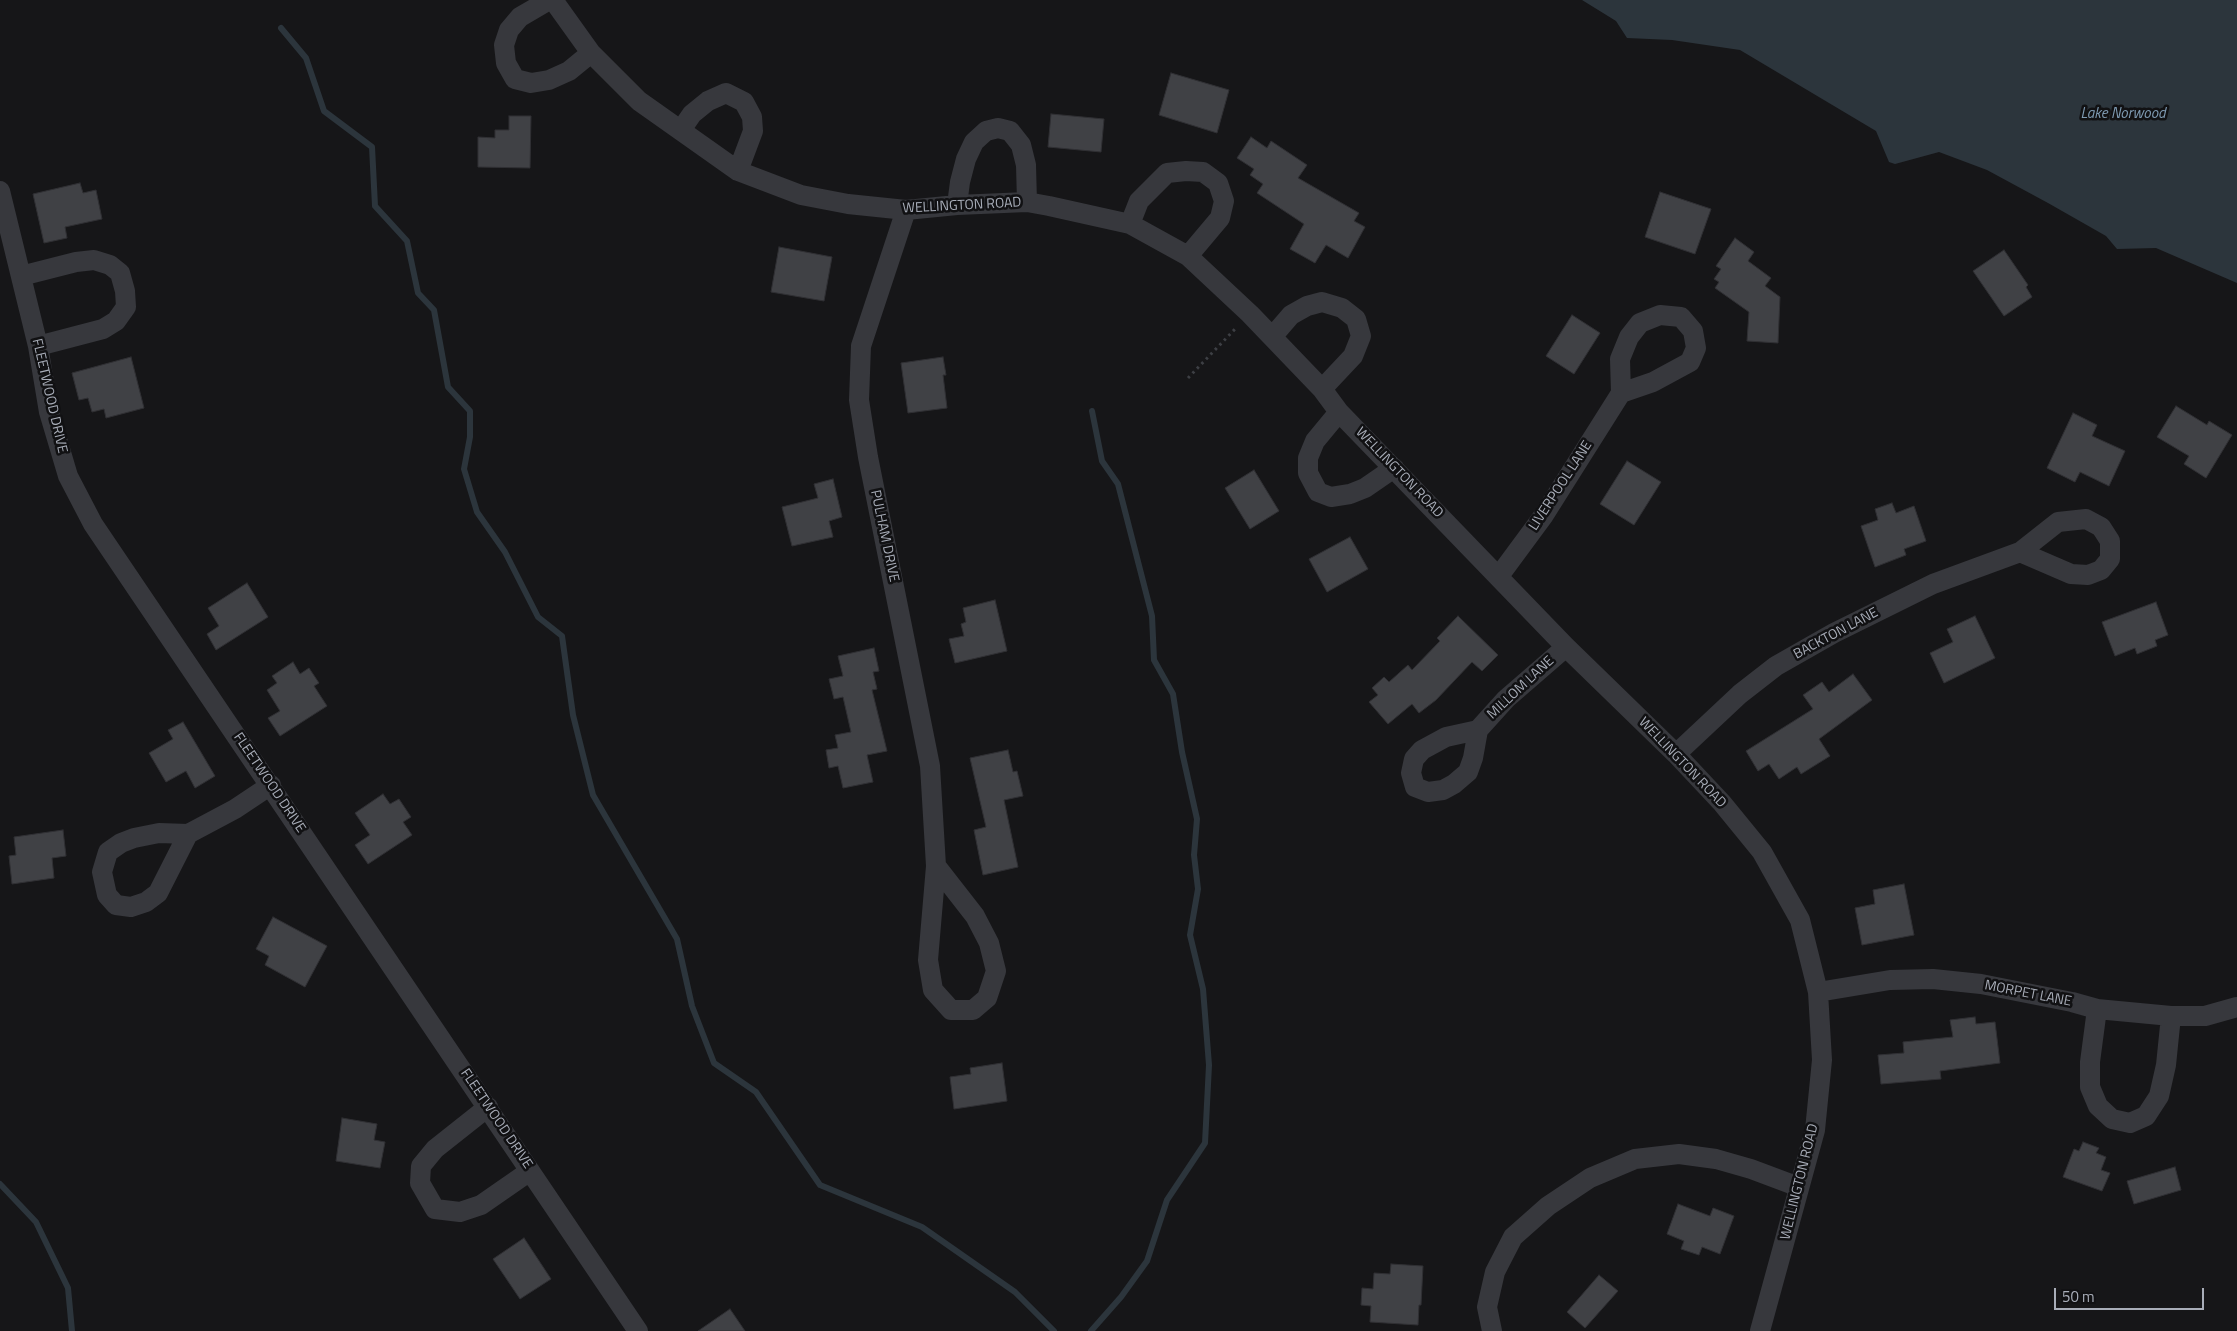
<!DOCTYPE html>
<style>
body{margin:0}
#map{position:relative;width:2237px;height:1331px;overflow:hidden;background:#161618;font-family:"Titillium Web",sans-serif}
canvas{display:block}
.scale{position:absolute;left:2054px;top:1288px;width:150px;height:22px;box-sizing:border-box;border:2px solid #a8adb8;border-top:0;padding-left:6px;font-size:15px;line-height:18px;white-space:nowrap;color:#a8adb8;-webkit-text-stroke:4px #111113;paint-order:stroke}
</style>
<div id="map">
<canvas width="2237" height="1331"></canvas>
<div class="scale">50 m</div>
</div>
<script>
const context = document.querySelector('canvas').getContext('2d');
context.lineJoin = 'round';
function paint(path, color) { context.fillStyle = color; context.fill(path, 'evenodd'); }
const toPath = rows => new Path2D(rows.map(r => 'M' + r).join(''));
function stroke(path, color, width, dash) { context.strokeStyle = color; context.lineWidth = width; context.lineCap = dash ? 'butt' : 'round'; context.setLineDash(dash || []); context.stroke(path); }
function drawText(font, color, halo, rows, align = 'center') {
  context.font = font + ' "Titillium Web",sans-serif'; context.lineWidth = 5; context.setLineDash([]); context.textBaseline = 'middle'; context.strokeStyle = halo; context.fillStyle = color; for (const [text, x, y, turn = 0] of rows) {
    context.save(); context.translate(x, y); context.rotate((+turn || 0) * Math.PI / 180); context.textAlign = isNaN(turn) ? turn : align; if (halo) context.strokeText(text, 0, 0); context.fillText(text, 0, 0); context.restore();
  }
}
paint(toPath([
 [1582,0,2237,0,2237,283,2156,248,2117,249,2106,236,2048,203,1987,170,1939,152,1895,164,1889,162,1876,131,1740,50,1672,40,1627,38,1616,21]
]), '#2c353c');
stroke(toPath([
 [281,28,306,58,324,111,372,147,375,206,407,241,418,293,434,310,448,387,470,411,470,437,464,469,477,512,505,552,538,617,562,636,573,715,593,795,677,939,692,1006,714,1063,756,1092,820,1185,922,1227,1015,1292,1054,1331],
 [0,1184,36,1222,68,1288,72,1331],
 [1091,1331,1121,1297,1147,1261,1167,1200,1205,1143,1209,1065,1203,989,1190,935,1198,889,1194,855,1197,819,1182,752,1173,694,1154,660,1152,616,1118,484,1102,461,1092,411]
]), '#2c353c', 6);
const building = toPath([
 [1171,73,1229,90,1217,133,1159,115,1171,73],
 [1051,114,1104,119,1101,152,1048,147,1051,114],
 [509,116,531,116,530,168,478,167,478,137,495,138,495,130,509,130,509,116],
 [1251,137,1267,148,1271,141,1307,165,1298,178,1359,213,1354,221,1365,227,1348,258,1326,245,1315,263,1290,249,1304,224,1257,193,1263,184,1250,175,1254,169,1237,158,1251,137],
 [80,183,83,193,96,190,102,219,65,227,67,238,44,243,33,194,80,183],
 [1660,192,1711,209,1695,254,1645,237,1660,192],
 [1735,238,1754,252,1748,261,1771,278,1765,286,1780,297,1778,343,1747,341,1749,312,1715,288,1719,282,1714,279,1721,269,1716,266,1735,238],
 [779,247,832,257,824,301,771,292,779,247],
 [2004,250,2028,285,2026,287,2032,297,2004,316,1973,271,2004,250],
 [1572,315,1600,333,1574,374,1546,356,1572,315],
 [131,357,144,408,106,418,104,409,92,412,88,398,79,400,72,373,131,357],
 [943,357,946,375,943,375,947,408,908,413,901,363,943,357],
 [2176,406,2207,425,2209,421,2232,435,2206,478,2184,464,2189,456,2157,437,2176,406],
 [2073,413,2097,425,2092,436,2125,451,2109,486,2080,472,2075,482,2047,468,2073,413],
 [1627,461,1661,482,1634,525,1600,504,1627,461],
 [1254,470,1279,511,1250,529,1225,488,1254,470],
 [833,479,842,517,829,521,833,537,792,546,782,507,818,498,814,484,833,479],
 [1892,503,1896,513,1914,506,1926,541,1904,549,1906,555,1875,567,1861,526,1878,520,1875,509,1892,503],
 [1350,537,1368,569,1327,592,1309,559,1350,537],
 [247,583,268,617,216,650,207,634,219,626,208,608,247,583],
 [995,600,1007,651,955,663,949,639,964,636,961,624,966,622,963,608,995,600],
 [2156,602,2168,635,2155,640,2157,646,2137,654,2135,648,2115,656,2102,622,2156,602],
 [1458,616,1498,655,1482,671,1472,662,1436,700,1419,713,1412,704,1388,724,1369,702,1378,695,1372,688,1384,677,1389,682,1408,665,1412,670,1440,641,1437,638,1458,616],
 [1975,616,1995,658,1944,683,1930,653,1953,642,1947,629,1975,616],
 [874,648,879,671,873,672,877,689,872,690,887,751,867,755,873,782,843,788,838,766,829,768,826,750,838,748,835,735,851,732,843,697,834,699,829,679,843,676,838,656,874,648],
 [293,662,300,674,309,668,319,683,314,686,327,706,280,736,268,718,280,711,267,690,277,683,272,676,293,662],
 [1853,674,1872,700,1819,739,1830,756,1801,774,1797,767,1779,779,1769,764,1758,771,1746,751,1813,709,1803,695,1822,682,1829,692,1853,674],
 [183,722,215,776,195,788,186,771,166,782,149,753,173,739,168,730,183,722],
 [1008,750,1013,772,1017,771,1023,796,1004,800,1018,867,983,875,974,830,986,827,970,758,1008,750],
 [383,794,390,804,399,799,411,817,403,822,412,835,368,864,355,845,370,835,355,813,383,794],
 [63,830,66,856,52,858,54,878,12,884,9,856,16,855,14,837,63,830],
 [1904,884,1914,935,1862,945,1855,908,1875,904,1873,890,1904,884],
 [273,917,327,946,305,987,265,965,269,956,256,949,273,917],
 [1975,1017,1976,1024,1995,1022,2000,1063,1940,1071,1941,1079,1881,1084,1878,1055,1904,1053,1903,1042,1953,1037,1950,1020,1975,1017],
 [1002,1063,1007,1101,954,1109,950,1077,971,1074,970,1068,1002,1063],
 [342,1118,377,1124,374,1140,385,1142,380,1168,336,1161,342,1118],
 [2083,1142,2099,1148,2096,1153,2106,1157,2101,1170,2110,1173,2102,1191,2063,1177,2074,1149,2079,1151,2083,1142],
 [2175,1167,2181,1190,2134,1204,2127,1181,2175,1167],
 [1678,1204,1710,1216,1713,1208,1734,1216,1720,1254,1702,1247,1699,1255,1681,1249,1684,1241,1667,1234,1678,1204],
 [524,1238,551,1279,520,1299,493,1259,524,1238],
 [1391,1264,1423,1266,1421,1305,1419,1305,1418,1325,1370,1322,1371,1306,1361,1305,1362,1288,1373,1289,1374,1273,1390,1274,1391,1264],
 [1599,1275,1618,1291,1585,1328,1567,1312,1599,1275],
 [730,1309,745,1331,698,1331,730,1309]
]);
paint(building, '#404145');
stroke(building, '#303034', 1);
stroke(toPath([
 [1188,378,1237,327]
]), '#3d3f44', 3, [2.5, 4]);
stroke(toPath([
 [549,0,520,17,509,30,504,45,506,63,515,79,531,83,549,80,569,71,591,53],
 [553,0,591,53,639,101,738,171,801,195,848,204,906,210,957,205,1027,202,1049,206,1130,224,1188,256,1250,314,1322,389,1339,412,1566,647,1676,754,1722,803,1762,852,1800,920,1818,992,1822,1060,1815,1130,1760,1331],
 [681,130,692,114,708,101,726,93,744,102,752,117,753,131,738,171],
 [0,191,38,346,49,412,68,476,93,524,638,1331],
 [957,205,960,182,966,159,974,142,986,131,998,128,1010,131,1021,145,1026,165,1027,202],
 [906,210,861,346,859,400,868,457,930,766,936,866,928,960,933,990,951,1010,973,1010,987,998,996,971,989,943,975,916,936,866],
 [1130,224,1139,201,1167,173,1186,171,1203,172,1218,183,1224,201,1220,218,1188,256],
 [21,276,76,262,94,260,110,265,120,273,125,291,126,307,116,321,103,329,38,346],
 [1272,337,1291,315,1307,306,1322,302,1342,308,1356,319,1361,336,1353,356,1322,389],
 [1339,412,1315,441,1308,458,1308,473,1318,492,1331,497,1350,494,1365,488,1394,468],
 [1499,576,1544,515,1621,393,1653,382,1690,362,1696,348,1693,331,1681,317,1660,315,1640,323,1629,337,1620,359,1621,393],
 [1478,730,1473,758,1468,772,1454,784,1443,790,1428,792,1415,787,1411,773,1414,759,1422,750,1446,737,1478,730,1506,699,1566,647],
 [1676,754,1740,694,1776,666,1834,633,1933,584,2020,552,2071,574,2088,575,2101,570,2110,559,2110,541,2101,527,2086,519,2058,522,2020,552],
 [188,834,158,893,146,902,131,907,116,905,107,895,102,872,108,852,121,843,134,838,159,833,188,834,235,809,271,785],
 [1818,992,1890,980,1933,979,1981,984,2072,1002,2097,1009,2171,1016,2205,1016,2237,1007],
 [2097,1009,2090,1062,2090,1087,2098,1106,2112,1119,2130,1123,2146,1116,2159,1096,2166,1065,2171,1016],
 [488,1107,435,1149,421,1166,420,1183,435,1209,460,1212,481,1205,530,1171],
 [1492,1331,1487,1307,1495,1272,1513,1237,1548,1206,1590,1178,1635,1159,1679,1154,1716,1159,1751,1169,1799,1187]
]), '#37383d', 20);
drawText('14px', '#a8adb8', '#111113', [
 ["WELLINGTON ROAD",962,206,-3],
 ["FLEETWOOD DRIVE",49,396,77],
 ["WELLINGTON ROAD",1399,473,46],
 ["LIVERPOOL LANE",1561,486,-57],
 ["PULHAM DRIVE",884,536,78],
 ["BACKTON LANE",1836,634,-28],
 ["MILLOM LANE",1521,688,-43],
 ["WELLINGTON ROAD",1682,763,46],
 ["FLEETWOOD DRIVE",269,783,56],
 ["MORPET LANE",2028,994,11],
 ["FLEETWOOD DRIVE",496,1119,56],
 ["WELLINGTON ROAD",1800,1182,-76]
]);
drawText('italic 15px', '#7f9bb3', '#111113', [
 ["Lake Norwood",2123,114]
]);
</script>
